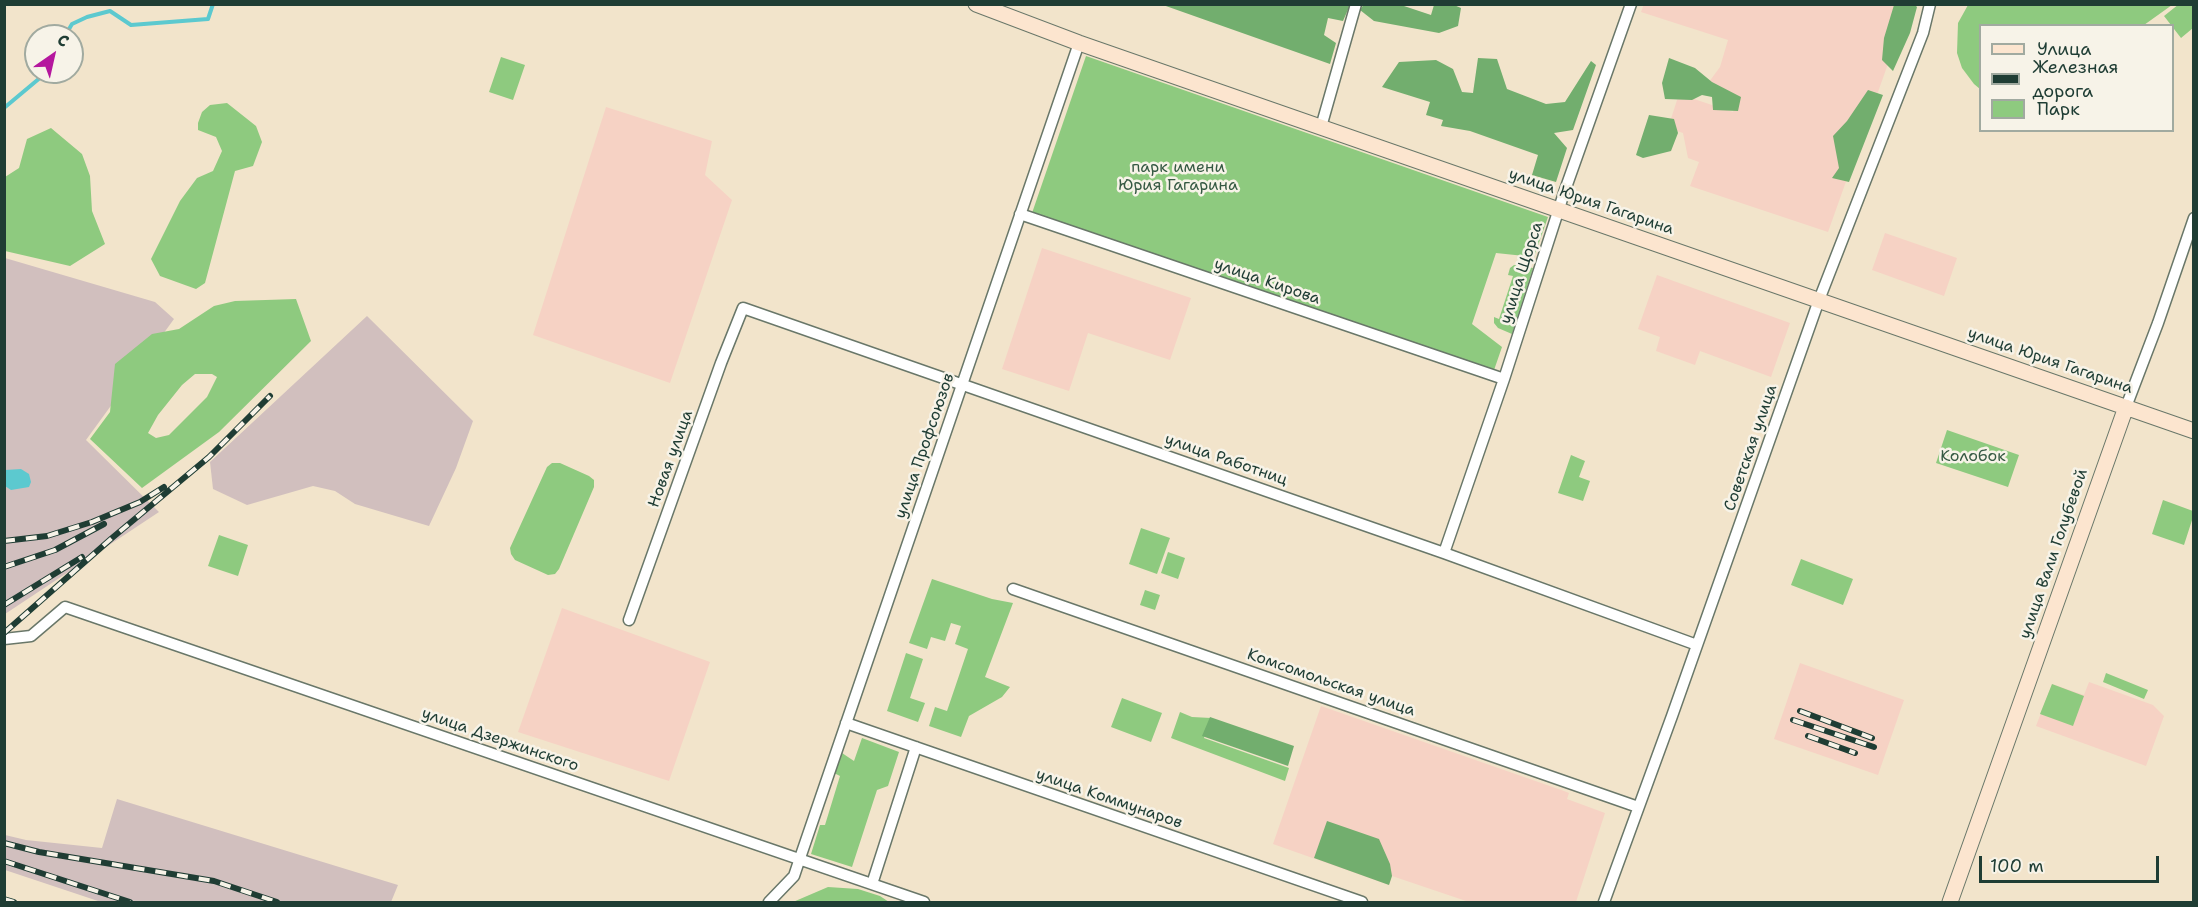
<!DOCTYPE html>
<meta charset="utf-8">
<style>
body{margin:0}
#map{position:relative;width:2198px;height:907px;overflow:hidden;background:#f2e4cb;font-family:"Shantell Sans",sans-serif}
canvas{display:block}
.frame{position:absolute;inset:0;border:6px solid #1f3d34;pointer-events:none}
.legend{position:absolute;left:1979px;top:24px;width:195px;height:108px;box-sizing:border-box;background:#f7f3e8;border:2px solid #a1aaa0;margin:0;padding:8px 10px;list-style:none;font-size:18px;color:#1f3d34}
.legend li{display:flex;align-items:center;gap:12px;height:30px}
.legend b{width:30px;border:2px solid #a1aaa0}
.north{position:absolute;left:24px;top:24px;width:60px;height:60px;box-sizing:border-box;background:#f7f3e8;border:2px solid #a1aaa0;border-radius:50%;rotate:34deg;font-size:16px;font-weight:700;line-height:24px;text-align:center;color:#1f3d34}
.north::after{content:'';display:block;margin:auto;width:21px;height:27px;background:#b5179e;clip-path:polygon(50% 0,100% 100%,50% 72%,0 100%)}
.scale{position:absolute;left:1979px;top:856px;width:180px;height:27px;box-sizing:border-box;border:3px solid #1f3d34;border-top:0;padding-left:8px;font-size:18px;line-height:21px;white-space:nowrap;color:#1f3d34;-webkit-text-stroke:4px #f7f3e8;paint-order:stroke}
</style>
<div id="map">
<canvas width="2198" height="907"></canvas>
<div class="frame"></div>
<ul class="legend">
<li><b style="height:8px;background:#fce5cf"></b>Улица</li>
<li><b style="height:8px;background:#1f3d34"></b>Железная дорога</li>
<li><b style="height:16px;background:#8eca7f"></b>Парк</li>
</ul>
<div class="north">С</div>
<div class="scale">100 m</div>
</div>
<script>
const context = document.querySelector('canvas').getContext('2d');
context.lineJoin = 'round';
function paint(path, color) { context.fillStyle = color; context.fill(path, 'evenodd'); }
const toPath = rows => new Path2D(rows.map(r => 'M' + r).join(''));
function stroke(path, color, width, dash) { context.strokeStyle = color; context.lineWidth = width; context.lineCap = dash ? 'butt' : 'round'; context.setLineDash(dash || []); context.stroke(path); }
function drawText(font, color, halo, rows, align = 'center') {
  context.font = font + ' "Shantell Sans",sans-serif'; context.lineWidth = 5; context.setLineDash([]); context.textBaseline = 'middle'; context.strokeStyle = halo; context.fillStyle = color; for (const [text, x, y, turn = 0] of rows) {
    context.save(); context.translate(x, y); context.rotate((+turn || 0) * Math.PI / 180); context.textAlign = isNaN(turn) ? turn : align; if (halo) context.strokeText(text, 0, 0); context.fillText(text, 0, 0); context.restore();
  }
}
paint(toPath([
 [1644,4,1909,5,1828,232,1690,186,1699,162,1688,158,1683,133,1668,128,1679,94,1733,112,1738,98,1706,86,1720,67,1728,40,1641,12],
 [606,107,712,141,705,175,732,200,670,383,533,335],
 [1885,233,1957,258,1944,296,1872,270],
 [1042,248,1191,298,1170,360,1088,333,1069,391,1002,369],
 [1657,275,1790,323,1771,377,1700,351,1695,365,1656,351,1660,337,1638,329],
 [562,608,710,662,669,781,518,732],
 [1800,663,1904,700,1878,775,1774,739],
 [2089,682,2153,705,2164,716,2146,766,2036,726,2052,684,2084,695],
 [1321,706,1564,791,1569,793,1567,799,1605,813,1576,902,1469,902,1392,876,1389,885,1273,844]
]), '#f6d2c4');
paint(toPath([
 [5,258,155,302,174,319,86,440,159,512,5,614],
 [367,316,473,421,456,468,429,526,355,504,335,491,313,486,247,505,213,489,210,462],
 [117,799,398,885,391,902,101,902,5,870,5,835,26,840,102,848]
]), '#d1bfbe');
paint(toPath([
 [2179,4,2193,5,2193,28,2181,38,2164,16],
 [1968,5,1968,4,2172,5,2144,25,1980,26,1980,89,1974,84,1962,68,1957,53,1958,23],
 [1086,56,1548,217,1534,257,1496,253,1472,324,1502,347,1493,373,1031,216],
 [501,57,525,65,513,100,489,92],
 [227,103,256,126,262,142,253,166,235,171,205,283,196,289,160,276,151,259,180,201,197,178,213,171,222,151,216,137,198,130,198,123,202,112,210,105],
 [51,128,82,154,90,176,92,211,105,244,70,266,5,251,5,177,19,168,27,139],
 [1514,265,1533,268,1512,334,1498,328,1494,323,1494,317,1499,319,1513,276,1508,275,1510,268],
 [296,299,311,341,219,432,142,488,90,439,110,412,115,364,152,334,179,329,214,306,235,301],
 [195,374,212,374,217,377,207,397,169,435,156,438,148,433,158,415,182,385],
 [1947,430,2019,455,2008,487,1936,463],
 [1571,455,1585,461,1579,477,1590,481,1583,501,1558,493],
 [552,463,560,463,589,476,594,480,594,487,559,569,555,574,548,575,515,560,511,554,510,548,547,467],
 [2163,500,2193,511,2193,517,2184,545,2152,534],
 [1141,528,1170,538,1157,574,1129,564],
 [219,535,248,545,238,576,208,566],
 [1168,552,1185,558,1178,579,1161,573],
 [1801,559,1853,579,1843,605,1791,585],
 [932,579,992,599,1013,603,985,677,1010,687,1002,697,969,716,961,737,929,726,935,707,947,711,968,649,955,644,961,626,951,623,945,641,931,637,927,649,909,643],
 [1145,590,1160,595,1155,610,1140,605],
 [906,653,923,659,910,698,925,703,918,722,887,711],
 [2106,673,2148,690,2144,699,2103,682],
 [2052,684,2084,696,2073,726,2040,714],
 [1122,698,1162,713,1151,742,1111,727],
 [1180,712,1192,717,1211,718,1204,738,1289,768,1285,781,1171,738],
 [862,738,899,752,888,786,877,790,852,867,811,854,820,825,825,825,840,776,834,773,842,753,854,761],
 [828,887,858,889,880,896,889,902,793,902]
]), '#8eca7f');
paint(toPath([
 [1364,4,1401,5,1431,15,1434,5,1454,5,1461,8,1458,26,1439,33,1374,21,1360,10],
 [1163,5,1350,5,1343,21,1328,18,1324,35,1336,43,1330,64],
 [1894,5,1915,5,1917,7,1910,33,1893,71,1882,60,1884,38],
 [1478,58,1497,59,1507,89,1546,104,1565,102,1591,61,1596,65,1573,130,1554,133,1567,148,1556,182,1532,175,1538,155,1470,131,1441,126,1443,120,1426,115,1430,102,1382,87,1399,62,1436,60,1453,69,1462,92,1473,93],
 [1669,58,1695,68,1712,82,1741,97,1738,111,1713,110,1712,97,1702,95,1692,100,1665,99,1662,83],
 [1868,90,1883,95,1849,182,1832,178,1839,168,1833,136,1847,121],
 [1649,115,1674,119,1678,133,1671,151,1643,158,1636,155],
 [1210,717,1294,746,1288,766,1202,736],
 [1327,821,1379,839,1390,864,1392,876,1389,885,1314,858]
]), '#72ae6e');
paint(toPath([
 [21,469,29,474,31,482,29,487,11,490,5,486,5,470]
]), '#5cc9cf');
stroke(toPath([
 [65,36,72,24,87,17,110,11,131,25,208,19,213,4],
 [4,108,47,72]
]), '#5cc9cf', 4);
const minor = toPath([
 [1321,127,1356,4],
 [1020,214,1504,379],
 [2126,407,2158,323,2194,218],
 [1444,553,1504,379,1564,193,1631,4],
 [1013,589,1638,807],
 [629,620,721,363,743,308,1444,553,1697,645],
 [4,639,31,636,65,607,924,902],
 [846,723,1362,902],
 [872,884,916,747],
 [769,902,794,876,800,858,1079,43],
 [1604,902,1672,716,1819,300,1923,33,1930,4]
]);
const secondary = toPath([
 [976,4,1079,43,2194,431],
 [1950,902,2126,407]
]);
stroke(minor, '#697769', 13);
stroke(secondary, '#697769', 17);
stroke(minor, '#fff', 10);
stroke(secondary, '#fce5cf', 15);
const rail = toPath([
 [4,541,47,536,92,522,140,502,164,487],
 [4,567,55,550,104,524],
 [4,605,82,557],
 [4,633,112,538,209,457,270,396],
 [1800,711,1872,738],
 [1793,720,1874,747],
 [1808,736,1855,753],
 [4,843,39,852,214,881,277,902],
 [4,861,130,902],
 [4,899,14,902]
]);
stroke(rail, '#1f3d34', 6);
stroke(rail, '#f7f3e8', 4, [11]);
drawText('16px', '#355943', '#f7f3e8', [
 ["парк имени",1178,168],
 ["Юрия Гагарина",1178,186],
 ["Колобок",1973,457]
]);
drawText('16px', '#1f3d34', '#f7f3e8', [
 ["улица Юрия Гагарина",1591,202,19],
 ["улица Щорса",1522,273,-72],
 ["улица Кирова",1267,282,19],
 ["улица Юрия Гагарина",2050,361,19],
 ["улица Профсоюзов",925,446,-71],
 ["Советская улица",1751,448,-71],
 ["Новая улица",671,459,-70],
 ["улица Работниц",1226,460,19],
 ["улица Вали Голубевой",2054,554,-71],
 ["Комсомольская улица",1331,683,19],
 ["улица Дзержинского",500,740,19],
 ["улица Коммунаров",1109,799,19]
]);
</script>
